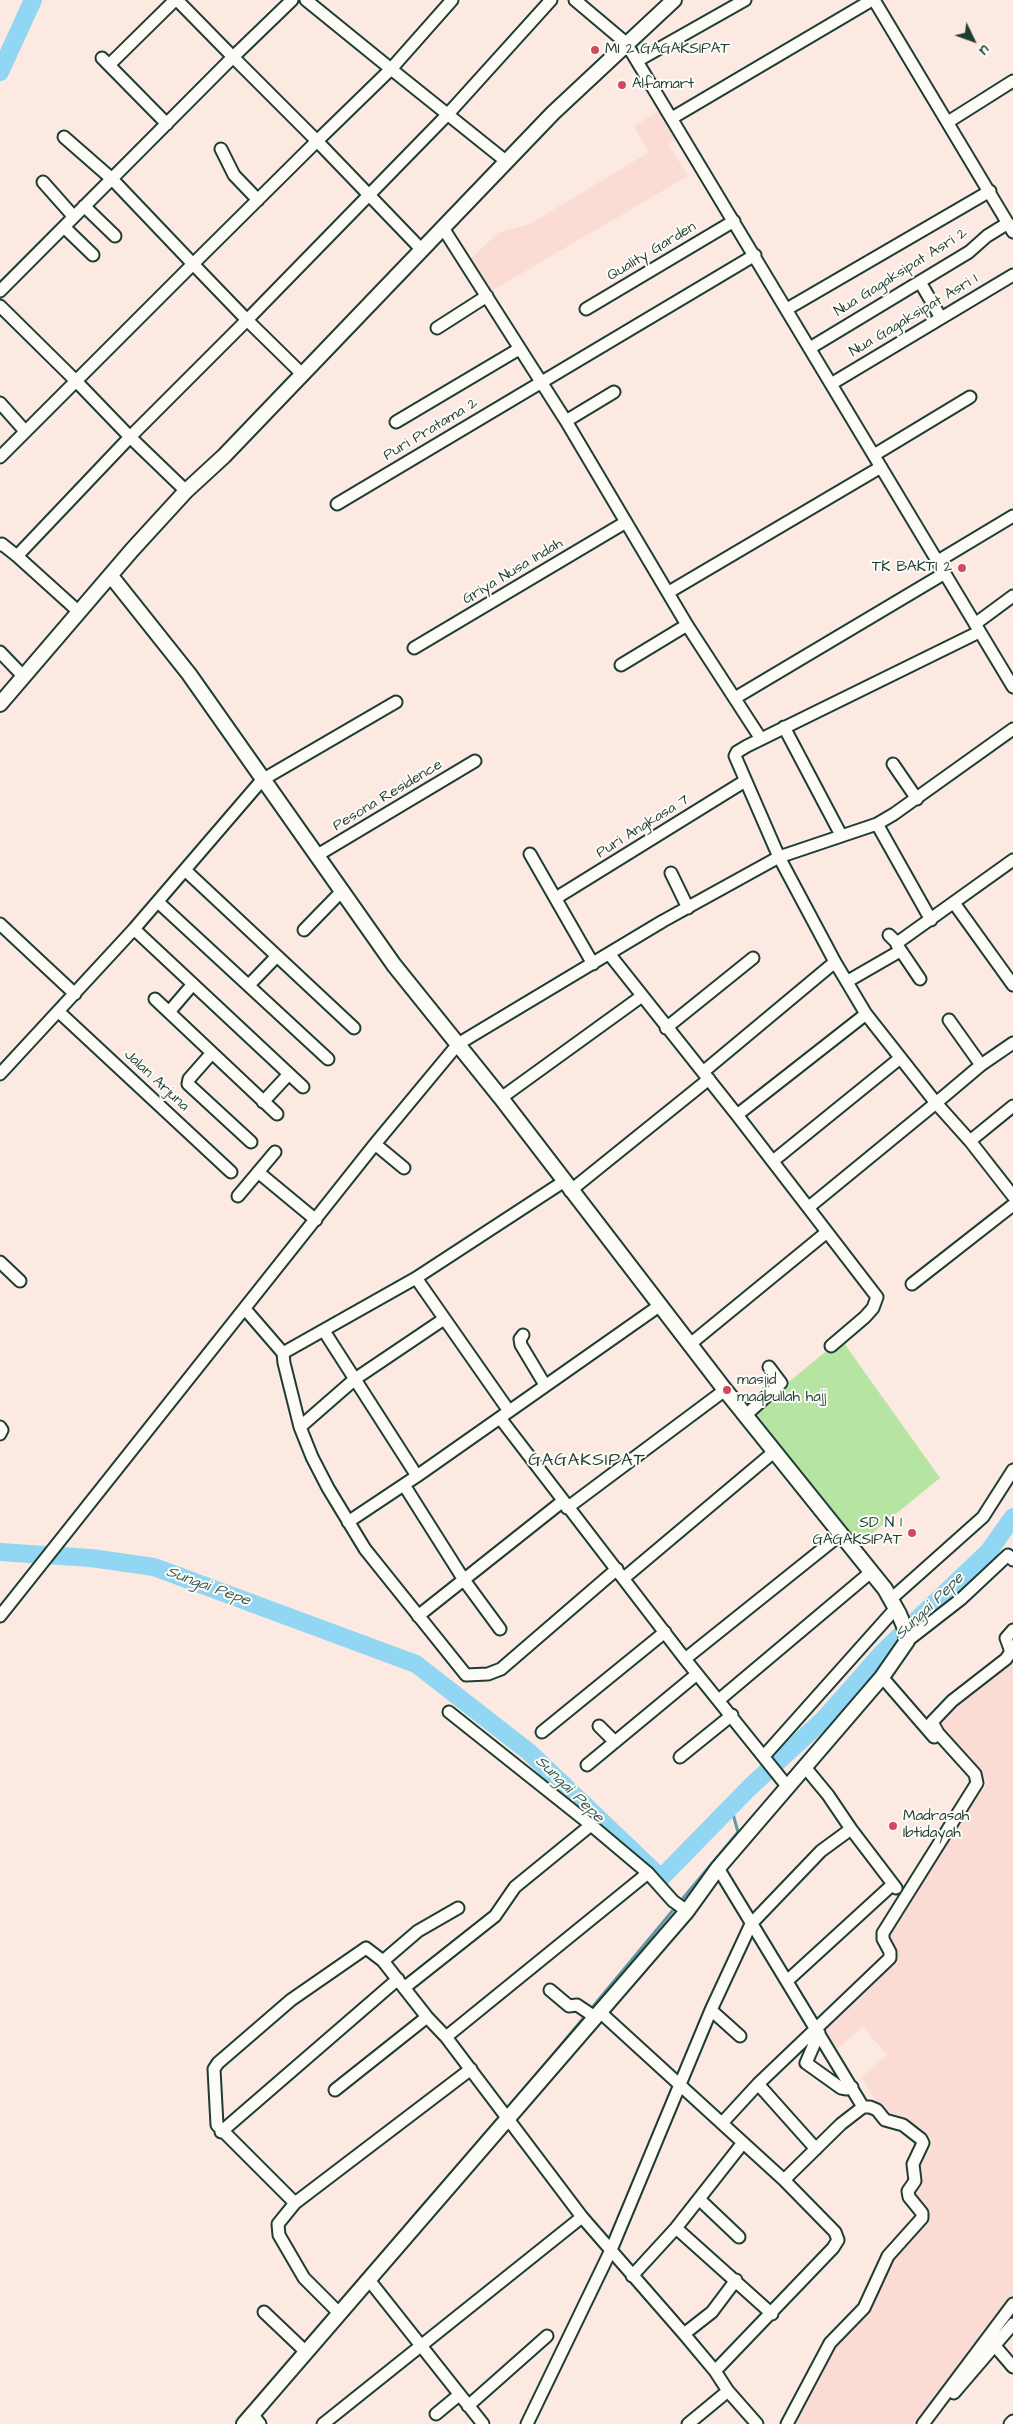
<!DOCTYPE html>
<style>
body{margin:0}
#map{position:relative;width:1013px;height:2424px;overflow:hidden;background:#fce9e2;font-family:"Architects Daughter",sans-serif}
canvas{display:block}
.north{position:absolute;left:948px;top:15px;width:50px;height:50px;-webkit-text-stroke:4px #fdfcf7;paint-order:stroke;rotate:132deg;font-size:14px;font-weight:700;line-height:20px;text-align:center;color:#1f3d34}
.north::after{content:'';display:block;margin:auto;width:18px;height:22px;background:#1f3d34;clip-path:polygon(50% 0,100% 100%,50% 72%,0 100%)}
</style>
<div id="map">
<canvas width="1013" height="2424"></canvas>
<div class="north">U</div>
</div>
<script>
const context = document.querySelector('canvas').getContext('2d');
context.lineJoin = 'round';
function paint(path, color) { context.fillStyle = color; context.fill(path, 'evenodd'); }
const toPath = rows => new Path2D(rows.map(r => 'M' + r).join(''));
function stroke(path, color, width, dash) { context.strokeStyle = color; context.lineWidth = width; context.lineCap = dash ? 'butt' : 'round'; context.setLineDash(dash || []); context.stroke(path); }
function drawText(font, color, halo, rows, align = 'center') {
  context.font = font + ' "Architects Daughter",sans-serif'; context.lineWidth = 4; context.setLineDash([]); context.textBaseline = 'middle'; context.strokeStyle = halo; context.fillStyle = color; for (const [text, x, y, turn = 0] of rows) {
    context.save(); context.translate(x, y); context.rotate((+turn || 0) * Math.PI / 180); context.textAlign = isNaN(turn) ? turn : align; if (halo) context.strokeText(text, 0, 0); context.fillText(text, 0, 0); context.restore();
  }
}
paint(toPath([
 [662,108,679,138,668,144,688,176,488,293,467,262,499,232,530,224,649,152,634,127],
 [1013,1662,1013,2297,984,2337,936,2394,930,2406,913,2424,796,2424,793,2422,794,2418,840,2338,868,2315,891,2261,927,2218,928,2213,926,2207,913,2194,923,2176,918,2166,931,2148,931,2142,917,2130,886,2116,861,2077,887,2055,863,2027,834,2051,820,2030,895,1957,895,1949,887,1937,890,1928,902,1918,932,1861,988,1782,940,1726,940,1719]
]), '#fbdcd4');
paint(toPath([
 [841,1339,940,1478,854,1548,750,1414]
]), '#b5e4a3');
stroke(toPath([
 [516,2099,738,1832,731,1807],
 [410,2220,477,2144]
]), '#6399a7', 3);
stroke(toPath([
 [0,72,33,0],
 [0,1552,91,1558,154,1567,416,1664,529,1752,661,1878,750,1787,824,1719,883,1652,989,1551,1013,1517]
]), '#91d6f3', 18);
const minor = toPath([
 [292,0,233,57,317,141,391,69,507,162],
 [306,0,391,69,452,0],
 [575,0,626,43,1013,687],
 [874,0,1013,232],
 [102,58,167,124],
 [637,61,745,0],
 [109,65,175,0],
 [672,118,872,0],
 [948,122,1013,81],
 [64,137,112,179,193,264,317,141,422,250],
 [221,149,234,175,258,200],
 [43,182,74,217],
 [84,206,115,236],
 [64,227,93,255],
 [443,228,566,421,687,625,761,739],
 [193,264,247,320,130,437,76,381,193,264],
 [920,282,941,318],
 [0,291,233,57,177,0],
 [0,306,76,381,0,457],
 [586,309,734,221],
 [787,309,990,191],
 [437,328,487,296],
 [810,348,969,252,987,236,1008,223],
 [301,373,247,320,448,114,551,0],
 [831,384,1013,275],
 [0,403,25,431],
 [566,421,614,392],
 [396,422,519,349],
 [874,455,970,397],
 [337,504,755,255],
 [0,545,2,544,17,556,130,437,186,491],
 [17,556,79,612],
 [938,561,1013,516],
 [669,592,881,467],
 [975,624,1013,596],
 [979,632,747,746,737,752,735,756,779,857,835,962,866,1014,936,1103,981,1065,1013,1043],
 [414,648,626,522],
 [0,652,24,677],
 [621,665,687,625],
 [735,698,945,573],
 [784,727,841,835],
 [893,764,917,799],
 [877,824,931,920],
 [530,854,593,964],
 [316,856,475,761],
 [185,870,354,1028],
 [671,873,688,908],
 [556,898,745,781],
 [158,902,328,1059],
 [954,903,1013,985],
 [0,924,75,994],
 [134,929,303,1087],
 [304,930,341,892],
 [889,935,897,943,1013,860],
 [897,945,920,979],
 [610,955,737,1115,827,1232,689,1345],
 [848,981,900,951],
 [249,985,277,956],
 [155,999,277,1114],
 [59,1012,231,1172],
 [169,1012,193,984],
 [949,1020,981,1065],
 [666,1028,753,958],
 [211,1054,189,1079,188,1084,251,1142],
 [703,1072,835,962],
 [0,1074,134,929,262,780,396,702],
 [501,1098,642,996],
 [263,1102,289,1074],
 [1013,1106,970,1141,1013,1196],
 [737,1115,866,1014],
 [375,1144,404,1168],
 [773,1161,899,1059],
 [258,1172,316,1220],
 [563,1182,416,1278,283,1353,284,1363,300,1427,312,1457,328,1488,365,1549,466,1675,488,1674,501,1669,617,1569],
 [570,1191,709,1079],
 [238,1196,275,1152],
 [809,1207,936,1103,970,1141],
 [827,1232,877,1297,873,1308,865,1317,831,1346],
 [0,1262,20,1281],
 [416,1278,509,1411],
 [912,1284,1013,1205],
 [245,1309,283,1353],
 [324,1331,417,1476],
 [523,1335,520,1339,521,1345,545,1385],
 [746,1415,781,1383,769,1367],
 [500,1418,685,1659,787,1786],
 [0,1427,2,1430,0,1434],
 [300,1427,355,1379,444,1319],
 [404,1485,464,1580,500,1629],
 [567,1508,725,1390],
 [348,1522,417,1476,659,1306],
 [624,1578,775,1451],
 [891,1599,983,1517,1013,1470],
 [0,1616,375,1144,458,1044,663,921,779,857,877,824,894,814,1013,729],
 [418,1616,563,1501],
 [907,1641,961,1599,1008,1555,1013,1560],
 [685,1659,840,1535],
 [882,1677,934,1737],
 [720,1699,871,1572],
 [449,1712,591,1825,648,1873,673,1901,687,1911],
 [599,1726,615,1742],
 [542,1732,665,1632],
 [764,1756,896,1608],
 [680,1757,732,1715],
 [587,1765,697,1674],
 [851,1829,896,1888],
 [718,1868,863,2107,870,2107,877,2110,885,2120,903,2125,921,2139,923,2143,913,2164,915,2181,908,2191,909,2197,922,2213,922,2218,888,2256,864,2308,830,2343,787,2424],
 [383,1961,418,1931,458,1908],
 [787,1981,892,1885],
 [404,1988,495,1916,515,1887,591,1825],
 [550,1990,569,2006,577,2005,595,2017],
 [711,2010,740,2036],
 [600,2012,784,2180,835,2232,838,2240,833,2248,715,2371],
 [819,2033,806,2063,841,2088,847,2089,852,2087],
 [446,2037,648,1873],
 [758,2084,816,2149],
 [335,2090,427,2017],
 [723,2122,758,2084,890,1958,890,1952,883,1939,883,1933,977,1783,975,1774,938,1733,932,1722,952,1701,1006,1659,1010,1653,1010,1649,1006,1638,1013,1630],
 [221,2132,398,1979],
 [784,2180,841,2124,863,2107],
 [699,2199,739,2237],
 [295,2203,217,2125,214,2069,218,2063,291,2000,366,1948,383,1961,427,2017,446,2037,582,2217,684,2334,715,2371,728,2391,757,2424],
 [676,2228,772,2314],
 [632,2276,676,2228,742,2144],
 [369,2280,483,2424],
 [264,2312,306,2352],
 [340,2314,304,2278,279,2235,278,2224,295,2203,471,2069],
 [684,2334,712,2312,736,2280],
 [995,2346,1013,2367],
 [954,2393,1013,2324],
 [468,2406,547,2336],
 [252,2414,260,2424],
 [436,2414,459,2395],
 [323,2424,582,2217],
 [527,2424,611,2250,711,2010,751,1924,821,1851,851,1829,828,1795,804,1766],
 [688,2424,728,2391],
 [923,2424,1013,2304],
 [1010,2424,1013,2421]
]);
const major = toPath([
 [111,576,189,674,394,965,501,1098,725,1390,885,1589,899,1614,906,1631,907,1641,882,1677,718,1868,687,1911,244,2424],
 [0,704,132,550,186,491,224,456,553,113,674,0]
]);
stroke(minor, '#1f3d34', 15);
stroke(major, '#1f3d34', 18);
stroke(minor, '#fdfcf7', 11);
stroke(major, '#fdfcf7', 14);
for (const [x, y, r, color] of [
 [595,50,5,"#d1495b"],
 [622,85,5,"#d1495b"],
 [962,568,5,"#d1495b"],
 [727,1390,5,"#d1495b"],
 [912,1533,5,"#d1495b"],
 [893,1826,5,"#d1495b"]
]) { const dot = new Path2D(); dot.arc(x, y, r, 0, 2 * Math.PI); context.fillStyle = color; context.fill(dot); stroke(dot, '#fdfcf7', 2); }
drawText('15px', '#1f3d34', '#fdfcf7', [
 ["MI 2 GAGAKSIPAT",605,50],
 ["Alfamart",632,85],
 ["TK BAKTI 2",952,568,"right"],
 ["masjid",737,1381],
 ["maqbullah hajj",737,1398],
 ["SD N 1",902,1524,"right"],
 ["GAGAKSIPAT",902,1541,"right"],
 ["Madrasah",903,1817],
 ["Ibtidayah",903,1834]
], 'left');
drawText('15px', '#1f3d34', '#fdfcf7', [
 ["Quality Garden",652,252,-31],
 ["Nua Gagaksipat Asri 2",901,273,-32],
 ["Nua Gagaksipat Asri 1",914,316,-31],
 ["Puri Pratama 2",431,430,-31],
 ["Griya Nusa Indah",513,572,-31],
 ["Pesona Residence",388,796,-31],
 ["Puri Angkasa 7",643,827,-32],
 ["Jalan Arjuna",156,1081,43]
]);
drawText('italic 16px', '#365c5a', '#fdfcf7', [
 ["Sungai Pepe",208,1587,20],
 ["Sungai Pepe",930,1607,-44],
 ["Sungai Pepe",569,1790,44]
]);
context.letterSpacing = '1px';
drawText('18px', '#1f3d34', '#fdfcf7', [
 ["GAGAKSIPAT",587,1461]
]);
context.letterSpacing = '0px';
</script>
